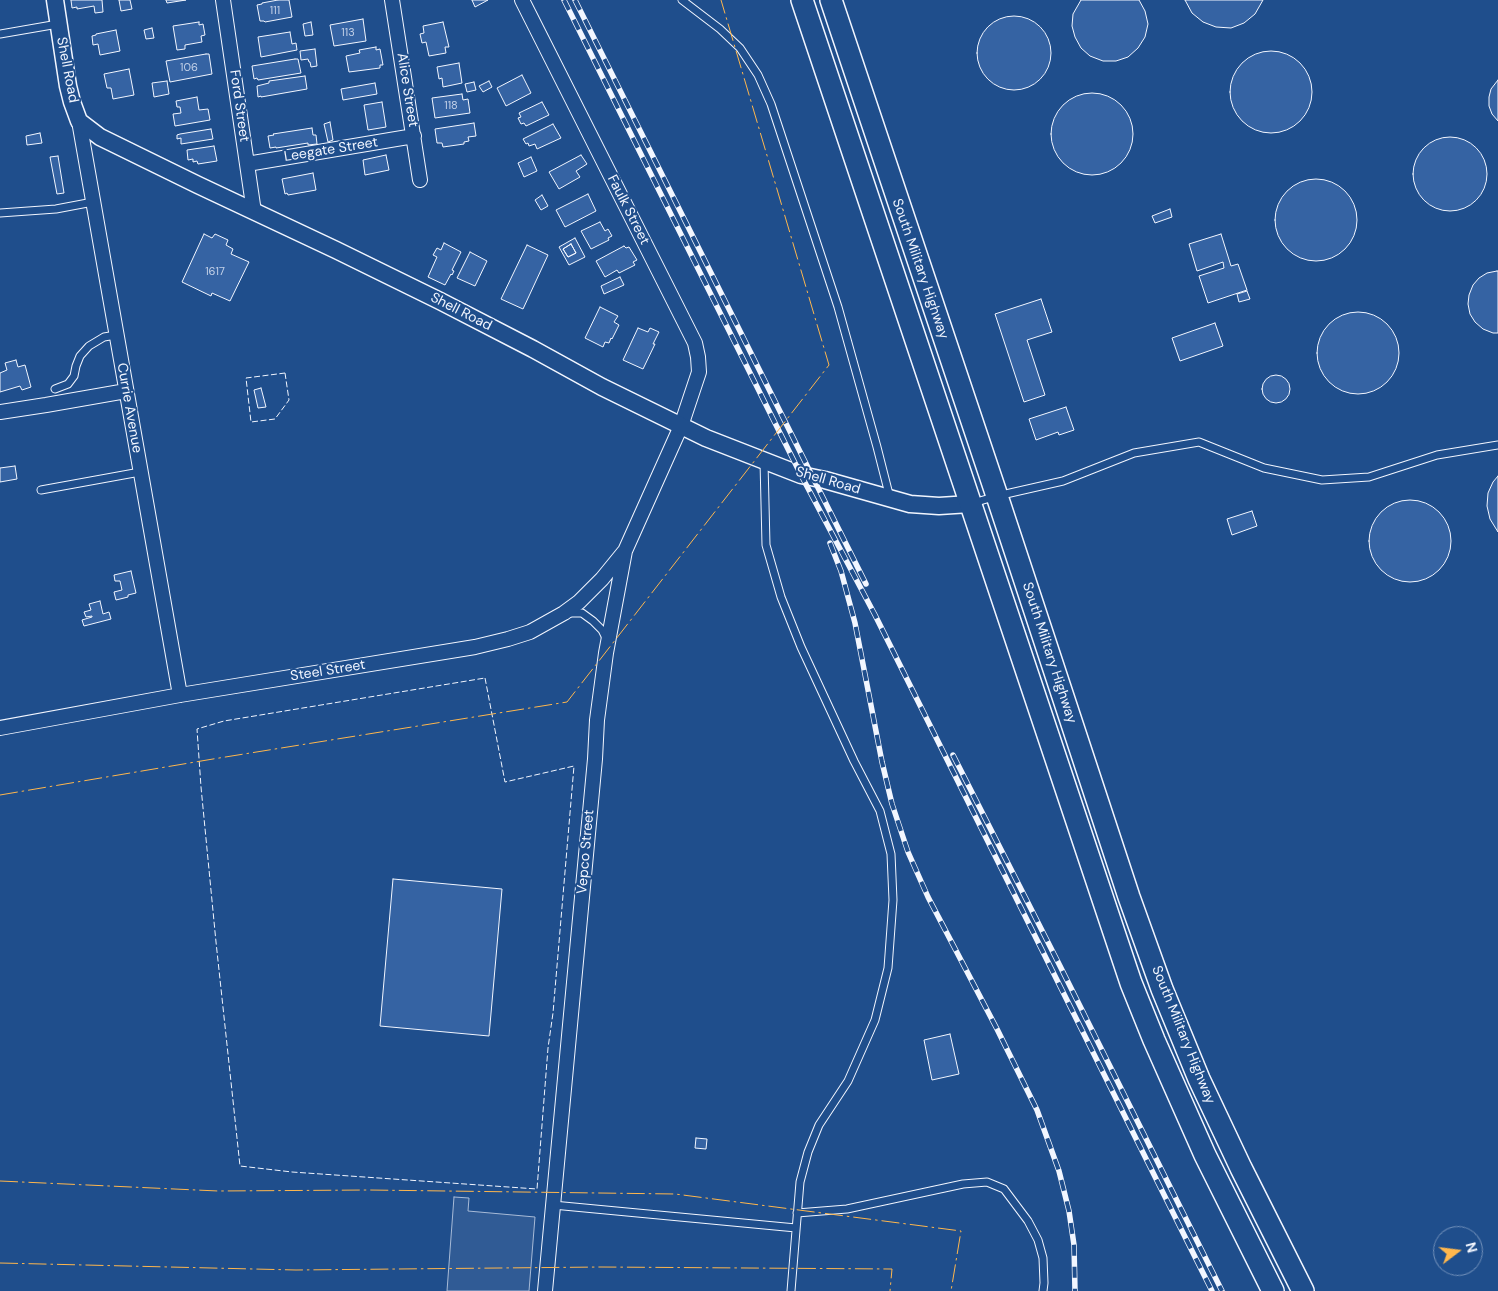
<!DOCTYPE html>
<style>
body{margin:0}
#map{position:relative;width:1498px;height:1291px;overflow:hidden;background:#1f4e8c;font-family:"DM Sans",sans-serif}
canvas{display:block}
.north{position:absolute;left:1433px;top:1226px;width:50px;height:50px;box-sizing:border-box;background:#1f4e8c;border:1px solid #7391ba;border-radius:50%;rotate:75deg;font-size:14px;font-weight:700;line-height:20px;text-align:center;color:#f2f6ff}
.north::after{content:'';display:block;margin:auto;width:18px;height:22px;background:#ffb74d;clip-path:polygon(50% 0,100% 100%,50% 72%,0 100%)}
</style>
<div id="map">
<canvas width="1498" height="1291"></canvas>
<div class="north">N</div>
</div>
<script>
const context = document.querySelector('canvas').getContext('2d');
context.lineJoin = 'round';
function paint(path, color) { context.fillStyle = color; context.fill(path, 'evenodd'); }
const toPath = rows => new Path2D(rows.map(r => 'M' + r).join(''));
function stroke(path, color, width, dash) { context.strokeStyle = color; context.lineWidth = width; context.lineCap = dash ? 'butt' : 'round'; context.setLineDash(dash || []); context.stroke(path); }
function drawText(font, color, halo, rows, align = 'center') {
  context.font = font + ' "DM Sans",sans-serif'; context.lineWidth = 4; context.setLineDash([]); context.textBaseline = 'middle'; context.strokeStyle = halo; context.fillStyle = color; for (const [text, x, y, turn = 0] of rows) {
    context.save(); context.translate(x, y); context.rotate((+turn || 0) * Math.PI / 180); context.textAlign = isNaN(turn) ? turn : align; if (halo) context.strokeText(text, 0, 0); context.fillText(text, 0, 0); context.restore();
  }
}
const parking = toPath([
 [454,1197,469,1198,468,1211,535,1217,529,1291,447,1291,454,1197]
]);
paint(parking, '#305b95');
stroke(parking, '#a8bbd7', 1);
const building = toPath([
 [71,0,102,0,103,12,95,13,94,6,77,9,77,7,72,8,71,0],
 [119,0,130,0,132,9,121,11,119,0],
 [166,0,186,0,167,3,166,0],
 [278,0,289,0,292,17,265,22,264,21,260,21,257,5,262,4,262,3,278,0],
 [472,0,488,0,475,7,472,0],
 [1081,0,1139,0,1145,11,1148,24,1145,37,1138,48,1128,57,1116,61,1103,61,1090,56,1081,48,1075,37,1072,26,1073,14,1081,0],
 [1185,0,1263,0,1255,14,1244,23,1231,28,1216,27,1203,22,1192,13,1185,0],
 '977 53a37 37 0 1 1 74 0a37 37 0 1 1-74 0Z',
 [363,19,366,41,334,46,330,25,363,19],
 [199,22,199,25,203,24,205,35,201,36,202,42,185,45,185,49,177,50,173,26,199,22],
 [311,22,313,35,305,36,303,24,311,22],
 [443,22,449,47,445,47,446,53,429,56,426,42,422,43,420,34,424,33,423,26,443,22],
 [152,28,154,38,146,39,144,30,152,28],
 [116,30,120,51,100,55,98,44,93,45,92,36,96,35,96,34,116,30],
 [290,32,292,44,296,43,297,50,261,57,258,37,290,32],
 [376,47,376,50,380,49,383,65,380,65,380,68,349,72,346,56,360,53,359,50,376,47],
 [315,49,317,66,311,67,310,62,309,62,308,59,301,60,300,51,315,49],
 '1230 92a41 41 0 1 1 82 0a41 41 0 1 1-82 0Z',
 [206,54,209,54,212,74,170,82,166,61,206,54],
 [295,59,298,59,301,73,258,80,257,78,254,79,252,66,295,59],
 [459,63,462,83,443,87,442,78,439,79,437,67,459,63],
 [129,69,134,95,113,99,111,88,107,88,104,74,129,69],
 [522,75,531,93,506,106,497,88,522,75],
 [305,76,307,89,261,97,261,96,258,97,257,86,269,83,269,81,305,76],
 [1498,80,1498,121,1492,114,1489,106,1489,97,1491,89,1498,80],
 [167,81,169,94,154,97,152,83,167,81],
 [489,81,492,87,483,92,479,86,489,81],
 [474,82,476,90,467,92,465,84,474,82],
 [375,83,377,94,343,100,341,89,375,83],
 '1051 134a41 41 0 1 1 82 0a41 41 0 1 1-82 0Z',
 [462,94,463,100,468,99,470,113,435,118,432,98,462,94],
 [197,97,199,110,208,109,210,120,175,126,173,114,181,113,180,107,177,107,176,101,197,97],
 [382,102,386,127,368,130,364,105,382,102],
 [542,102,549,115,526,126,524,123,521,124,518,118,521,117,519,113,542,102],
 [330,122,333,140,328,142,324,124,330,122],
 [474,123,476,136,468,137,469,141,464,142,464,144,443,147,442,143,437,143,435,129,474,123],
 [553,124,561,138,537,149,535,144,529,146,528,143,526,144,523,139,553,124],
 [312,128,313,135,316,135,317,144,308,145,308,143,276,148,276,147,270,148,268,136,274,135,273,134,312,128],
 [211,129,213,139,181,144,181,138,177,139,177,135,180,134,211,129],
 [40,133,42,143,27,145,26,136,40,133],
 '1413 174a37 37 0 1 1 74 0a37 37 0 1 1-74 0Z',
 [214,146,217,161,198,164,197,161,193,162,193,159,188,160,187,150,214,146],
 [386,155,389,170,365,175,363,160,386,155],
 [581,155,587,164,576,171,580,177,559,189,549,172,581,155],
 [58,156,64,193,57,194,50,157,58,156],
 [531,157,537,171,524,177,518,163,531,157],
 [313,173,316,190,288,195,287,193,285,194,282,179,313,173],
 '1275 220a41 41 0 1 1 82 0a41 41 0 1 1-82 0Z',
 [588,194,596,211,565,227,556,210,588,194],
 [542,195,548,206,541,210,535,200,542,195],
 [1170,209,1172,217,1155,223,1152,216,1170,209],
 [600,222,605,231,608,229,612,236,608,238,609,240,591,249,581,231,600,222],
 [204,234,212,238,215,234,228,240,226,245,233,249,231,254,249,262,230,301,212,293,211,296,182,282,204,234],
 [1221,234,1231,266,1238,264,1247,290,1208,303,1199,276,1224,268,1223,262,1197,271,1189,244,1221,234],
 [575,238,585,257,569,265,559,247,575,238],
 [571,244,576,253,568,257,563,249,571,244],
 [444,243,461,252,452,270,454,271,452,275,451,274,445,285,428,277,437,257,433,255,437,248,441,250,444,243],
 [571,244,576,253,568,257,563,249,571,244],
 [527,245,548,255,523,309,501,299,527,245],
 [624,246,626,248,629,247,637,260,633,262,635,265,619,273,617,270,605,277,596,261,624,246],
 [470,252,487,261,475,286,457,278,470,252],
 [1497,271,1498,271,1498,333,1493,333,1483,329,1475,322,1470,314,1468,304,1469,295,1473,285,1479,278,1487,273,1497,271],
 [620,277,624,285,604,294,601,286,620,277],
 [1247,291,1250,299,1239,302,1237,294,1247,291],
 [1041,299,1052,332,1027,340,1045,395,1024,402,995,314,1041,299],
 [600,307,618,316,614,322,619,325,612,339,611,338,609,343,605,342,603,347,585,338,600,307],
 '1317 353a41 41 0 1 1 82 0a41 41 0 1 1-82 0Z',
 [1215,323,1223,346,1180,361,1172,338,1215,323],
 [638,328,648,332,650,328,659,332,653,344,655,344,643,369,623,360,638,328],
 [16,360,18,367,25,365,31,387,22,390,20,386,0,392,0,373,7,370,5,363,16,360],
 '1262 389a14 14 0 1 1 28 0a14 14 0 1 1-28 0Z',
 [261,388,266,407,258,408,254,390,261,388],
 [1066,407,1074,430,1059,435,1058,432,1036,440,1029,419,1066,407],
 [15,466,17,479,0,482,0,468,15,466],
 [1498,476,1498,532,1490,519,1487,506,1488,493,1493,482,1498,476],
 '1369 541a41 41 0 1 1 82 0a41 41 0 1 1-82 0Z',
 [1252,511,1257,526,1232,535,1227,519,1252,511],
 [131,571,136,593,128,595,128,597,116,600,114,592,122,590,120,581,115,581,114,575,131,571],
 [100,601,103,614,109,612,111,619,84,626,82,620,92,617,92,616,86,617,84,612,91,610,89,604,100,601],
 [393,879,502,889,489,1036,380,1026,393,879],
 [950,1034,959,1074,932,1080,924,1040,950,1034],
 [696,1138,707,1139,706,1149,695,1148,696,1138]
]);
paint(building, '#3563a3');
stroke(building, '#f2f6ff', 1);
const service = toPath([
 [682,0,720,29,740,48,758,75,771,104,838,307,877,447,890,498],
 [0,34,58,24],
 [0,213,56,209,93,202],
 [55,389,68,384,74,376,76,366,80,356,89,346,104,337,116,335],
 [764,462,766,545,781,597,801,647,854,761,880,811,891,854,893,900,888,968,875,1020,848,1081,819,1125,808,1152,800,1182,791,1291],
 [41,490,140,472],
 [973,503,997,496,1063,481,1134,453,1199,442,1264,468,1322,480,1369,477,1437,455,1498,445],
 [567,613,582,613,593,621,602,630,607,640],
 [553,1205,796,1228],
 [797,1213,847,1209,963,1184,987,1182,1004,1189,1028,1221,1038,1240,1043,1258,1044,1283,1043,1291]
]);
const minor = toPath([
 [223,0,254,212],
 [392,0,420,180],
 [522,0,695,343,698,357,699,372,681,426,625,551,606,653,597,720,595,759,545,1291],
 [79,121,180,695],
 [247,164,414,136],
 [0,412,46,405,126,391],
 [0,728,180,695,475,647,508,639,530,632,564,613,579,602,602,579,624,552]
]);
const tertiary = toPath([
 [55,0,68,86,72,102,79,121,100,137,198,185,336,250,440,301,533,349,602,387,706,438,801,475,825,480,910,504,939,506,970,504]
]);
const primary = toPath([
 [802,0,1131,983,1154,1040,1205,1155,1273,1291],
 [831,0,997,496,1129,897,1162,989,1199,1079,1241,1168,1303,1291]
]);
stroke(service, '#f2f6ff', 9);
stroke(minor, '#f2f6ff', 16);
stroke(tertiary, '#f2f6ff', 19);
stroke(primary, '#f2f6ff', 24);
stroke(service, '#1f4e8c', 7);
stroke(minor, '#1f4e8c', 14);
stroke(tertiary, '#1f4e8c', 16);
stroke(primary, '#1f4e8c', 21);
const rail = toPath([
 [564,0,801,475,875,615,1212,1291],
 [575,0,866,584],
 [830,543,841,571,855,623,882,762,892,804,908,852,928,897,997,1029,1037,1110,1059,1171,1069,1211,1074,1245,1075,1291],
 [953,755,1060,966,1222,1291]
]);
stroke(rail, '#f2f6ff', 5.5);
stroke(rail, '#1f4e8c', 4, [11]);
stroke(toPath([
 [285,373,289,400,275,419,251,422,246,378,285,373],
 [485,678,505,782,574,766,553,1013,548,1048,537,1189,292,1172,240,1166,216,942,201,787,197,729,224,721,485,678]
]), '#f2f6ff', 1, [6, 2.5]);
stroke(toPath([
 [0,795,213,759,567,702,829,365,721,0],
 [0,1181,218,1191,369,1190,675,1194,961,1231,951,1291],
 [0,1263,296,1270,601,1267,892,1269,890,1291]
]), '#ffb74d', 1, [18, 4, 2.5, 4]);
drawText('11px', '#c3d1e8', null, [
 ["111",275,11],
 ["113",348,33],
 ["106",189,68],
 ["118",451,106],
 ["1617",215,272]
]);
drawText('14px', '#f2f6ff', '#1f4e8c', [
 ["Shell Road",67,70,79],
 ["Alice Street",407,90,81],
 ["Ford Street",239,106,82],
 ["Leegate Street",331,150,-9],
 ["Faulk Street",628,210,63],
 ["South Military Highway",920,269,71],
 ["Shell Road",461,312,27],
 ["Currie Avenue",129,408,80],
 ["Shell Road",828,481,16],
 ["South Military Highway",1049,653,72],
 ["Steel Street",328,671,-9],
 ["Vepco Street",586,852,-85],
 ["South Military Highway",1183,1035,68]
]);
</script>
